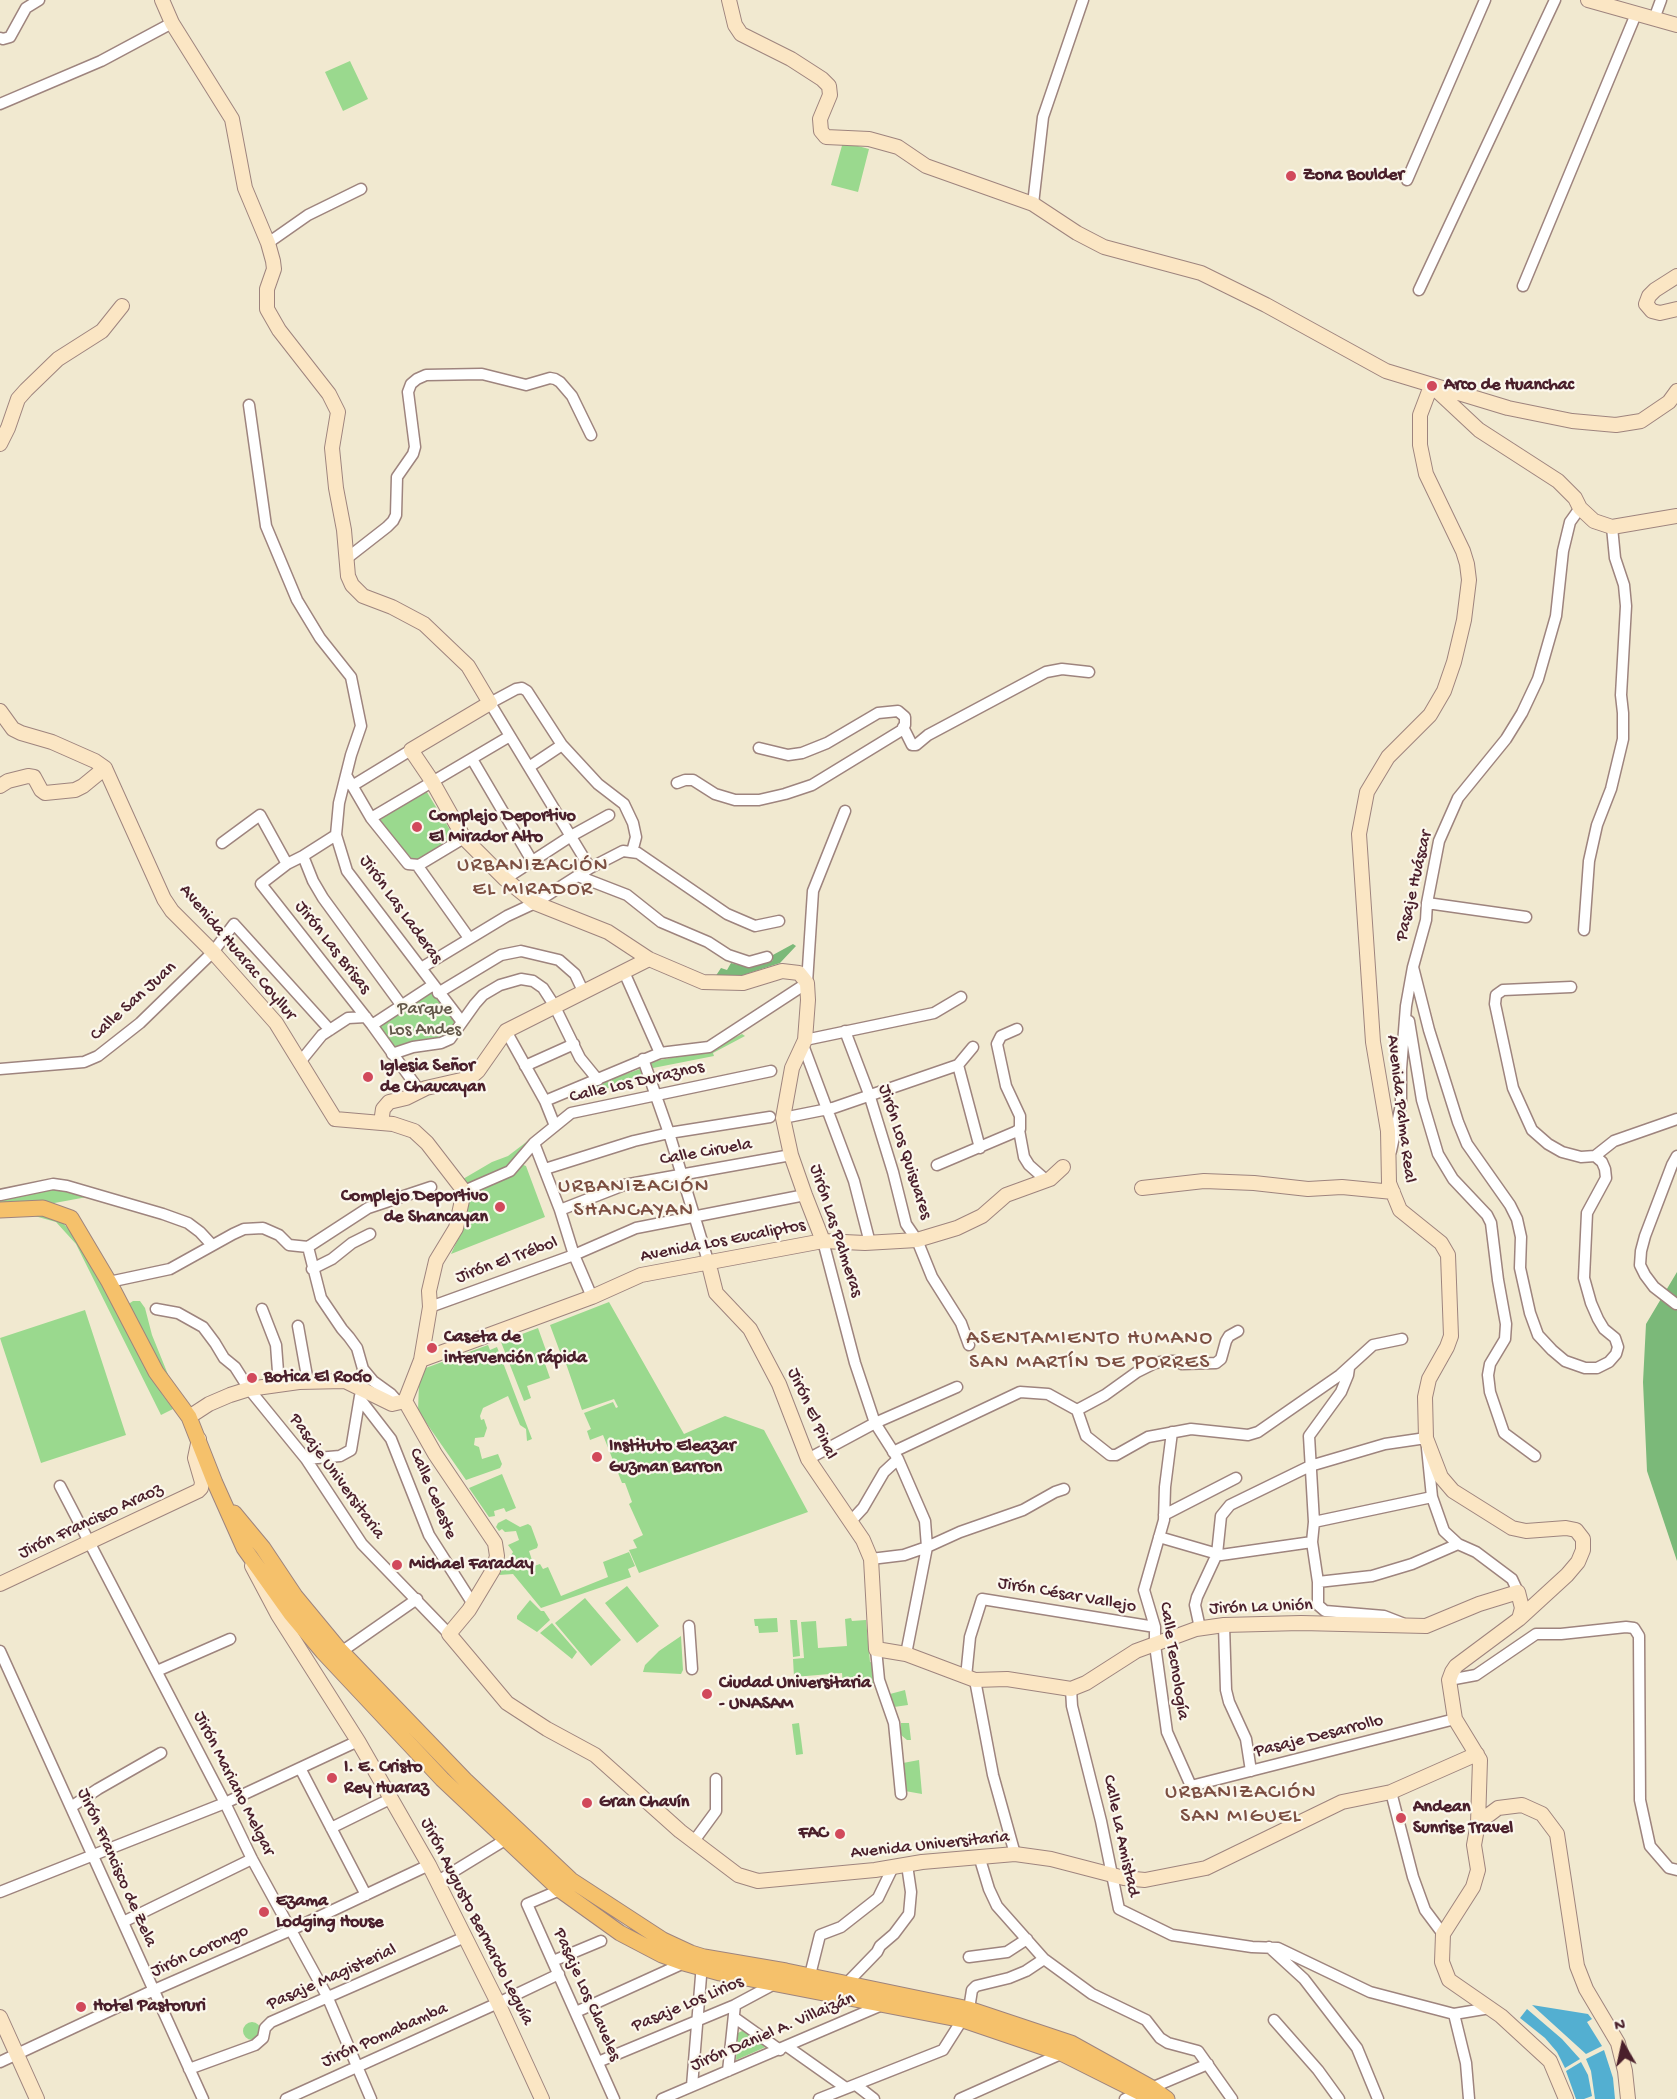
<!DOCTYPE html>
<meta charset="utf-8">
<style>
body{margin:0}
#map{position:relative;width:1677px;height:2099px;overflow:hidden;background:#f1e9d0;font-family:"Gochi Hand",sans-serif}
canvas{display:block}
.north{position:absolute;left:1593px;top:2015px;width:60px;height:60px;-webkit-text-stroke:4px #fbf7ec;paint-order:stroke;rotate:351deg;font-size:16px;font-weight:700;line-height:24px;text-align:center;color:#4a1f2b}
.north::after{content:'';display:block;margin:auto;width:21px;height:27px;background:#4a1f2b;clip-path:polygon(50% 0,100% 100%,50% 72%,0 100%)}
</style>
<div id="map">
<canvas width="1677" height="2099"></canvas>
<div class="north">N</div>
</div>
<script>
const context = document.querySelector('canvas').getContext('2d');
context.lineJoin = 'round';
function paint(path, color) { context.fillStyle = color; context.fill(path, 'evenodd'); }
const toPath = rows => new Path2D(rows.map(r => 'M' + r).join(''));
function stroke(path, color, width, dash) { context.strokeStyle = color; context.lineWidth = width; context.lineCap = dash ? 'butt' : 'round'; context.setLineDash(dash || []); context.stroke(path); }
function drawText(font, color, halo, rows, align = 'center') {
  context.font = font + ' "Gochi Hand",sans-serif'; context.lineWidth = 4.5; context.setLineDash([]); context.textBaseline = 'middle'; context.strokeStyle = halo; context.fillStyle = color; for (const [text, x, y, turn = 0] of rows) {
    context.save(); context.translate(x, y); context.rotate((+turn || 0) * Math.PI / 180); context.textAlign = isNaN(turn) ? turn : align; if (halo) context.strokeText(text, 0, 0); context.fillText(text, 0, 0); context.restore();
  }
}
paint(toPath([
 [350,61,368,99,343,111,325,72],
 [843,142,869,149,858,192,831,185],
 [425,789,455,838,414,861,377,820],
 [432,990,459,1022,445,1039,395,1050,376,1024],
 [742,1034,745,1036,713,1053,714,1056,653,1068,651,1063,660,1060,708,1051],
 [640,1069,642,1075,595,1093,592,1086],
 [529,1140,532,1141,511,1164,466,1185,463,1179,492,1162,508,1156],
 [521,1164,526,1166,545,1217,451,1254,467,1219,468,1195],
 [57,1188,87,1197,49,1204,0,1207,0,1198],
 [35,1212,62,1222,72,1233,85,1253,162,1394,173,1409,161,1415,76,1244,56,1222,24,1213],
 [133,1301,140,1301,145,1308,152,1335,169,1377,179,1394,179,1399,127,1305],
 [609,1302,684,1434,725,1416,764,1430,808,1512,639,1573,629,1550,637,1548,633,1540,643,1535,629,1504,632,1502,625,1483,622,1483,603,1435,590,1440,587,1431,591,1429,584,1413,613,1402,616,1408,618,1407,614,1399,582,1410,562,1352,560,1352,550,1325],
 [85,1310,126,1435,41,1463,0,1338],
 [538,1328,548,1356,543,1358,550,1378,527,1386,531,1398,524,1401,501,1342],
 [488,1345,490,1350,497,1347,532,1439,527,1441,526,1429,520,1425,508,1396,483,1408,480,1416,481,1420,484,1419,487,1428,484,1437,475,1438,474,1445,479,1447,482,1459,498,1454,502,1464,500,1468,466,1480,418,1411,419,1383,423,1369],
 [502,1474,516,1508,506,1512,504,1508,494,1511,495,1516,489,1517,469,1488],
 [506,1519,520,1527,528,1524,531,1526,538,1545,537,1548,529,1551,534,1566,540,1564,543,1569,548,1567,561,1596,608,1577,603,1562,629,1552,635,1566,628,1569,631,1577,541,1608,513,1574,499,1575,513,1552,508,1545,519,1540,516,1531,505,1532,502,1529,499,1531,496,1527,498,1523],
 [627,1586,659,1626,637,1643,605,1603],
 [585,1598,621,1640,591,1666,555,1623],
 [530,1600,541,1611,544,1611,550,1620,537,1632,517,1619,517,1616],
 [777,1618,778,1632,759,1633,758,1626,755,1626,754,1619],
 [851,1618,852,1621,866,1620,870,1662,874,1663,876,1681,873,1681,874,1686,868,1684,843,1685,842,1673,794,1677,793,1659,804,1658,801,1622,816,1621,818,1648,847,1646,845,1619],
 [790,1620,797,1620,800,1656,793,1657],
 [552,1623,577,1652,572,1659,540,1633],
 [681,1636,683,1670,681,1674,643,1672,645,1665,659,1651],
 [905,1690,908,1705,894,1707,890,1694],
 [799,1723,803,1754,796,1755,792,1724],
 [901,1723,909,1723,911,1740,907,1740,901,1735],
 [919,1760,922,1794,905,1791,903,1763],
 '243 2031a9 9 0 1 1 18 0a9 9 0 1 1-18 0Z',
 [746,2029,768,2046,736,2060,738,2033]
]), '#9ad98e');
paint(toPath([
 [793,944,796,946,780,963,737,977,715,977,721,968,727,970,731,963,747,967,768,963,773,960,771,956],
 [1677,1272,1677,1561,1647,1471,1643,1382,1646,1324]
]), '#7bb979');
paint(toPath([
 [1532,2005,1588,2014,1592,2019,1587,2022,1602,2046,1586,2054],
 [1527,2009,1562,2039,1580,2059,1565,2068,1557,2052,1545,2038,1520,2018],
 [1604,2050,1613,2078,1615,2099,1595,2099,1591,2071,1586,2059],
 [1581,2062,1588,2075,1592,2096,1584,2099,1576,2099,1566,2071]
]), '#53afd1');
const street = toPath([
 [1654,19,1661,0],
 [0,38,3,39,10,37,26,8,39,0],
 [0,104,101,61,172,23],
 [1407,180,1485,0],
 [1033,204,1043,117,1083,0],
 [268,243,308,215,361,189],
 [1523,286,1636,14],
 [1419,290,1555,0],
 [249,405,266,526,297,600,320,638,351,677,361,726,351,755,339,803,336,835,347,871,462,1022],
 [346,559,387,527,393,521,396,515,397,477,413,454,415,447,408,392,411,384,417,379,426,375,482,374,526,385,550,378,555,379,560,382,572,396,591,435],
 [903,727,912,745,916,745,928,735,1046,672,1062,669,1089,672],
 [472,759,532,861],
 [529,767,562,745],
 [346,775,371,818,408,864,419,865,464,838],
 [677,783,685,780,693,780,715,794,735,800,759,800,785,794,812,785,902,730,905,725,905,717,898,711,878,713,827,743,802,753,788,755,759,748],
 [352,786,411,750],
 [371,818,510,736],
 [336,835,303,856,287,864,261,884,372,1025,419,1090],
 [222,843,260,815,287,864],
 [303,856,313,881,323,898,402,1006],
 [417,865,469,938],
 [590,868,490,703,516,689,522,688,527,691,562,745,598,784,624,804,633,823,636,837,632,852],
 [578,876,627,895,661,922,708,942,728,955,749,962,767,957],
 [505,879,571,836,609,815],
 [1427,903,1526,917],
 [1584,930,1589,861,1597,825,1611,789,1623,739,1623,713,1621,695,1626,606,1624,585,1615,558,1612,527],
 [1413,967,1429,1030,1458,1122,1467,1144,1510,1205,1517,1219,1521,1237,1520,1268,1530,1313,1538,1335,1552,1350,1565,1361,1585,1368,1597,1368,1609,1362,1616,1354,1618,1347,1615,1338,1604,1329,1598,1319,1591,1303,1584,1278,1587,1213,1606,1178,1605,1169,1602,1162,1595,1156,1581,1157,1562,1152,1548,1144,1532,1130,1513,1088,1495,1004,1496,995,1503,990,1571,987],
 [421,968,507,916,535,903,590,868,623,851,638,853,727,914,755,926,779,921],
 [624,972,660,1053],
 [438,993,501,955,521,951,559,960,575,974,583,991],
 [1409,1021,1422,1100,1438,1154,1453,1179,1487,1215,1491,1223,1498,1280,1506,1324,1505,1339,1490,1364,1488,1375,1490,1392,1504,1433,1535,1456],
 [372,1025,433,985],
 [506,1031,545,1101,555,1126],
 [845,1031,869,1094,893,1172,906,1224,917,1240,932,1277,961,1323,969,1345],
 [805,1040,934,1013,961,997],
 [803,1045,854,1181,870,1243],
 [392,1054,413,1047,441,1043,450,1039,475,1004,483,995,500,985,521,979,533,981,543,988,554,1005,580,1058,598,1080],
 [643,1059,669,1133,708,1261],
 [300,1062,322,1035,348,1018,366,1017],
 [958,1065,973,1047],
 [525,1066,574,1044],
 [0,1069,84,1062,98,1056,140,1023,213,952,234,924,330,1030],
 [545,1101,660,1053,709,1047,807,983,813,891,845,811],
 [783,1118,833,1108,958,1065,980,1148],
 [1019,1130,1024,1157,1029,1165,1047,1181],
 [534,1143,560,1210,574,1255,592,1297],
 [1391,1151,1401,1105,1401,1069,1406,1006,1413,967,1426,920,1427,903,1439,841,1458,798,1506,739,1522,713,1538,679,1556,616,1563,551,1570,522,1580,508],
 [1595,1156,1614,1141,1677,1119],
 [937,1165,1015,1132,1020,1129,1020,1116,1006,1086,997,1044,1001,1036,1017,1029],
 [545,1169,634,1141,669,1133,770,1117],
 [464,1191,510,1171,534,1143,571,1113,771,1071],
 [0,1195,53,1184,67,1186,163,1214,188,1223,200,1232,212,1245],
 [560,1210,624,1185,791,1155],
 [823,1241,855,1363,875,1423,898,1459,925,1521,927,1547,906,1654],
 [308,1247,321,1298,342,1329,349,1337,357,1348,363,1369,373,1381,391,1394,399,1403],
 [312,1269,332,1259,352,1243,370,1234],
 [109,1282,170,1269,233,1234,244,1229,263,1228,279,1235,289,1245,308,1247,368,1208,431,1187],
 [1676,1304,1654,1287,1645,1275,1640,1265,1641,1251,1645,1236,1672,1165,1677,1156],
 [430,1307,574,1255,636,1228,805,1195],
 [156,1309,178,1313,203,1327,215,1343,224,1358,235,1367,249,1389,306,1459,362,1544,449,1634],
 [262,1309,276,1345,279,1385],
 [298,1326,308,1382],
 [1349,1368,1348,1375,1341,1392,1309,1436,1314,1522,1312,1542,1318,1582,1318,1605,1325,1611,1384,1616,1402,1623],
 [360,1399,391,1439,429,1535,473,1604],
 [1077,1410,1086,1436,1110,1455,1116,1455,1148,1437,1191,1429,1248,1435,1258,1432,1340,1375,1373,1345,1402,1339],
 [1077,1410,1105,1395,1137,1372,1155,1363,1167,1361,1175,1361,1182,1364,1216,1363,1221,1359,1226,1341,1229,1336,1238,1331],
 [1172,1432,1165,1487,1164,1520,1144,1590,1155,1627,1155,1645,1167,1732,1191,1786,1455,1719],
 [893,1452,1020,1392,1048,1394,1077,1410],
 [306,1459,340,1456,351,1450,360,1396],
 [808,1459,875,1423,957,1387],
 [60,1486,225,1803,252,1859,327,1996,371,2099],
 [1164,1515,1236,1478],
 [850,1522,863,1508,884,1472,898,1459],
 [1314,1522,1432,1497],
 [1159,1537,1221,1555,1312,1542],
 [871,1559,904,1555,927,1547,960,1532,1023,1510,1055,1492,1064,1489],
 [1318,1582,1372,1576,1412,1564,1458,1544],
 [1224,1625,1226,1690,1229,1702,1246,1739,1251,1771],
 [689,1626,692,1669],
 [1200,1628,1195,1605,1197,1597,1217,1554,1221,1516,1230,1505,1310,1466,1385,1444,1426,1438,1432,1497,1444,1531,1458,1544,1476,1552,1512,1579,1518,1592],
 [876,1649,879,1680,894,1723,901,1794],
 [0,1651,203,2099],
 [341,1652,417,1599],
 [157,1671,230,1639],
 [966,1677,970,1637,982,1599,1155,1627],
 [975,1680,993,1775,1015,1854],
 [1449,1680,1476,1675,1536,1634,1561,1634,1626,1627,1634,1628,1639,1636,1640,1800,1650,1846,1669,1868,1677,1870],
 [1071,1689,1072,1706,1101,1821,1119,1909,1172,1935,1252,1947,1278,1948,1370,1992,1454,2014,1466,2063,1469,2099],
 [300,1768,366,1895],
 [1391,1792,1413,1877,1425,1910,1443,1934],
 [71,1807,98,1789,161,1753],
 [331,1828,392,1798],
 [694,1841,716,1811,716,1779],
 [979,1856,989,1889,997,1906,1044,1959,1092,1994,1146,2020,1160,2038,1168,2043,1198,2051,1232,2099],
 [438,1881,505,1840],
 [560,1890,527,1904,614,2099],
 [0,1892,225,1803,358,1741],
 [123,1922,252,1859],
 [1269,1947,1304,1979,1357,2048,1378,2099],
 [969,1957,1007,1952,1027,1939],
 [553,1961,601,1941],
 [810,1975,820,1935,841,1927,878,1898,893,1867],
 [847,1983,877,1952,880,1946,894,1934,909,1914,911,1892,907,1865],
 [576,2012,684,1963,686,1960],
 [1454,2014,1490,2008],
 [735,2018,780,2050],
 [1274,2020,1318,2070,1339,2099],
 [788,2047,846,2088],
 [0,2062,154,1990,291,1930,429,1865],
 [598,2062,735,2005,778,1982],
 [189,2069,255,2045,263,2038,265,2028,271,2022,465,1937],
 [728,2071,735,2005],
 [856,2085,874,2099],
 [692,2086,702,1964],
 [286,2099,498,2003,559,1974],
 [662,2099,882,2005],
 [819,2099,943,2050,969,2009,972,1990,976,1986,1009,1978,1026,1971,1044,1959],
 [960,2099,1063,2053],
 [1125,2099,1208,2064]
]);
const secondary = toPath([
 [162,0,172,23,232,119,245,188,268,243,273,261,274,269,267,289,267,309,279,330,329,394,338,412,332,448,336,488,344,530,348,576,352,585,363,596,392,607,424,624,468,666,490,703,411,750,432,781,464,838,505,879,535,903,608,932,649,959,703,982,743,983,782,971,799,973,807,983,808,1000,805,1040,792,1068,783,1118,791,1155,805,1195,823,1241],
 [729,0,735,25,741,34,791,59,822,79,829,86,830,95,820,119,821,131,826,137,869,139,898,147,926,166,1033,204,1077,233,1104,247,1201,273,1266,305,1386,371,1508,408,1572,421,1616,425,1641,421,1669,402,1677,391],
 [1588,0,1677,25],
 [1677,276,1655,290,1649,296,1646,304,1652,311,1660,313,1677,309],
 [1431,386,1420,415,1420,445,1426,474,1463,551,1467,564,1469,580,1464,620,1454,662,1444,691,1430,715,1388,757,1367,792,1359,834,1373,1042,1388,1131,1389,1183,1400,1210,1441,1243,1448,1255,1451,1336,1447,1347,1429,1379,1425,1397,1426,1438,1441,1477,1453,1491,1512,1528,1526,1531,1566,1528,1576,1530,1583,1539,1583,1550,1578,1562,1567,1575,1519,1619,1456,1666,1452,1672,1449,1680,1455,1719,1480,1760,1478,1823],
 [1434,388,1479,430,1558,481,1575,498,1580,508,1594,521,1612,527,1677,516],
 [0,444,8,428,18,399,26,390,58,359,102,331,122,306],
 [0,711,13,729,21,733,52,742,95,761,105,768,164,899,172,911,213,952,276,1023,335,1119,393,1124,414,1131,427,1143,464,1191,456,1228,436,1261,429,1291,430,1307,421,1360,405,1401,392,1404,345,1381,299,1382,249,1389,230,1395,209,1404,189,1417],
 [0,786,8,781,28,776,34,777,41,790,45,793,75,790,83,786,105,768],
 [381,1123,383,1109,389,1102,406,1098,426,1088,470,1078,478,1071,506,1031,649,959],
 [1142,1188,1204,1181,1254,1183,1308,1189,1342,1187,1393,1192],
 [708,1261,716,1293,750,1329,779,1384,808,1459,863,1540,871,1559,876,1649,906,1654,975,1680,1007,1679,1071,1689,1086,1683,1136,1651,1196,1629,1224,1625,1301,1623,1426,1626,1479,1604,1518,1592,1522,1608,1519,1619],
 [421,1360,592,1297,641,1275,823,1241,865,1243,917,1240,957,1228,982,1216,1006,1195,1050,1179,1063,1167],
 [405,1401,435,1454,495,1543,497,1556,493,1570,469,1610,449,1634,507,1703,547,1729,595,1755,680,1831,738,1875,758,1881,875,1870,922,1862,1015,1854,1051,1859,1124,1878,1145,1880,1206,1868,1342,1802,1391,1792,1477,1754],
 [252,1566,278,1615,358,1741,429,1865,498,2003,542,2099],
 [0,1584,198,1491,201,1488,202,1482,195,1458,199,1439],
 [0,2017,37,2099],
 [1566,2099,1550,2061,1501,2016,1449,1980,1442,1962,1443,1934,1473,1887,1478,1870,1474,1845,1478,1823,1498,1808,1522,1805,1542,1814,1557,1834,1577,1966,1586,1989,1618,2043,1625,2071,1628,2099]
]);
const primary = toPath([
 [0,1210,43,1208,71,1218,109,1282,156,1372,189,1417,215,1483,244,1548,291,1614,323,1652,442,1779,560,1890,620,1933,662,1955,684,1963,720,1973,963,2020,1063,2054,1141,2093,1149,2099],
 [234,1513,263,1548,295,1596,338,1648,465,1780,571,1880,663,1940,691,1953,704,1957,786,1971,969,2009,1071,2043,1152,2088,1167,2099]
]);
stroke(street, '#9e847e', 13);
stroke(secondary, '#9e847e', 16);
stroke(primary, '#9e847e', 17);
stroke(street, '#fff', 10);
stroke(secondary, '#fbe6c4', 14);
stroke(primary, '#f5c16b', 15);
for (const [x, y, r, color] of [
 [1291,176,6,"#d1495b"],
 [1432,386,6,"#d1495b"],
 [417,827,6,"#d1495b"],
 [368,1077,6,"#d1495b"],
 [500,1207,6,"#d1495b"],
 [432,1348,6,"#d1495b"],
 [252,1378,6,"#d1495b"],
 [597,1457,6,"#d1495b"],
 [397,1565,6,"#d1495b"],
 [707,1694,6,"#d1495b"],
 [332,1778,6,"#d1495b"],
 [587,1803,6,"#d1495b"],
 [1401,1818,6,"#d1495b"],
 [840,1834,6,"#d1495b"],
 [264,1912,6,"#d1495b"],
 [81,2007,6,"#d1495b"]
]) { const dot = new Path2D(); dot.arc(x, y, r, 0, 2 * Math.PI); context.fillStyle = color; context.fill(dot); stroke(dot, '#fbf7ec', 2); }
drawText('bold 18px', '#4a1f2b', '#fbf7ec', [
 ["Zona Boulder",1303,176],
 ["Arco de Huanchac",1444,386],
 ["Complejo Deportivo",429,817],
 ["El Mirador Alto",429,838],
 ["Iglesia Señor",380,1067],
 ["de Chaucayan",380,1088],
 ["Complejo Deportivo",488,1197,"right"],
 ["de Shancayan",488,1218,"right"],
 ["Caseta de",444,1338],
 ["intervención rápida",444,1359],
 ["Botica El Rocío",264,1378],
 ["Instituto Eleazar",609,1447],
 ["Guzman Barron",609,1468],
 ["Michael Faraday",409,1565],
 ["Ciudad Universitaria",719,1684],
 ["- UNASAM",719,1705],
 ["I. E. Cristo",344,1768],
 ["Rey Huaraz",344,1789],
 ["Gran Chavín",599,1803],
 ["Andean",1413,1808],
 ["Sunrise Travel",1413,1829],
 ["FAC",828,1834,"right"],
 ["Ezama",276,1902],
 ["Lodging House",276,1923],
 ["Hotel Pastoruri",93,2007]
], 'left');
drawText('18px', '#4a1f2b', '#fbf7ec', [
 ["Pasaje Huáscar",1415,886,-77],
 ["Jirón Las Laderas",400,910,54],
 ["Jirón Las Brisas",332,948,52],
 ["Avenida Huarac Coyllur",237,953,50],
 ["Calle San Juan",134,1002,-42],
 ["Calle Los Duraznos",637,1083,-13],
 ["Avenida Palma Real",1400,1109,83],
 ["Jirón Los Quisuares",904,1152,72],
 ["Calle Ciruela",706,1153,-10],
 ["Jirón Las Palmeras",835,1231,72],
 ["Avenida Los Eucaliptos",723,1242,-11],
 ["Jirón El Trébol",507,1261,-20],
 ["Jirón El Pinal",811,1414,66],
 ["Pasaje Universitaria",336,1477,54],
 ["Calle Celeste",432,1494,67],
 ["Jirón Francisco Araoz",91,1522,-25],
 ["Jirón César Vallejo",1067,1596,10],
 ["Jirón La Unión",1261,1608,-2],
 ["Calle Tecnología",1173,1661,81],
 ["Pasaje Desarrollo",1319,1737,-14],
 ["Jirón Mariano Melgar",233,1784,63],
 ["Calle La Amistad",1120,1836,78],
 ["Avenida Universitaria",930,1846,-6],
 ["Jirón Francisco de Zela",116,1868,66],
 ["Jirón Augusto Bernardo Leguía",476,1922,63],
 ["Jirón Corongo",200,1952,-24],
 ["Pasaje Magisterial",332,1978,-24],
 ["Pasaje Los Claveles",586,1995,66],
 ["Pasaje Los Lirios",688,2005,-23],
 ["Jirón Daniel A. Villaizán",773,2033,-23],
 ["Jirón Pomabamba",385,2036,-24]
]);
drawText('18px', '#625749', '#fbf7ec', [
 ["Parque",425,1010],
 ["Los Andes",425,1031]
]);
context.letterSpacing = '1.5px';
drawText('21px', '#7c4f42', '#fbf7ec', [
 ["URBANIZACIÓN",533,867],
 ["EL MIRADOR",533,891],
 ["URBANIZACIÓN",634,1188],
 ["SHANCAYAN",634,1212],
 ["ASENTAMIENTO HUMANO",1090,1340],
 ["SAN MARTÍN DE PORRES",1090,1364],
 ["URBANIZACIÓN",1241,1794],
 ["SAN MIGUEL",1241,1818]
]);
context.letterSpacing = '0px';
</script>
